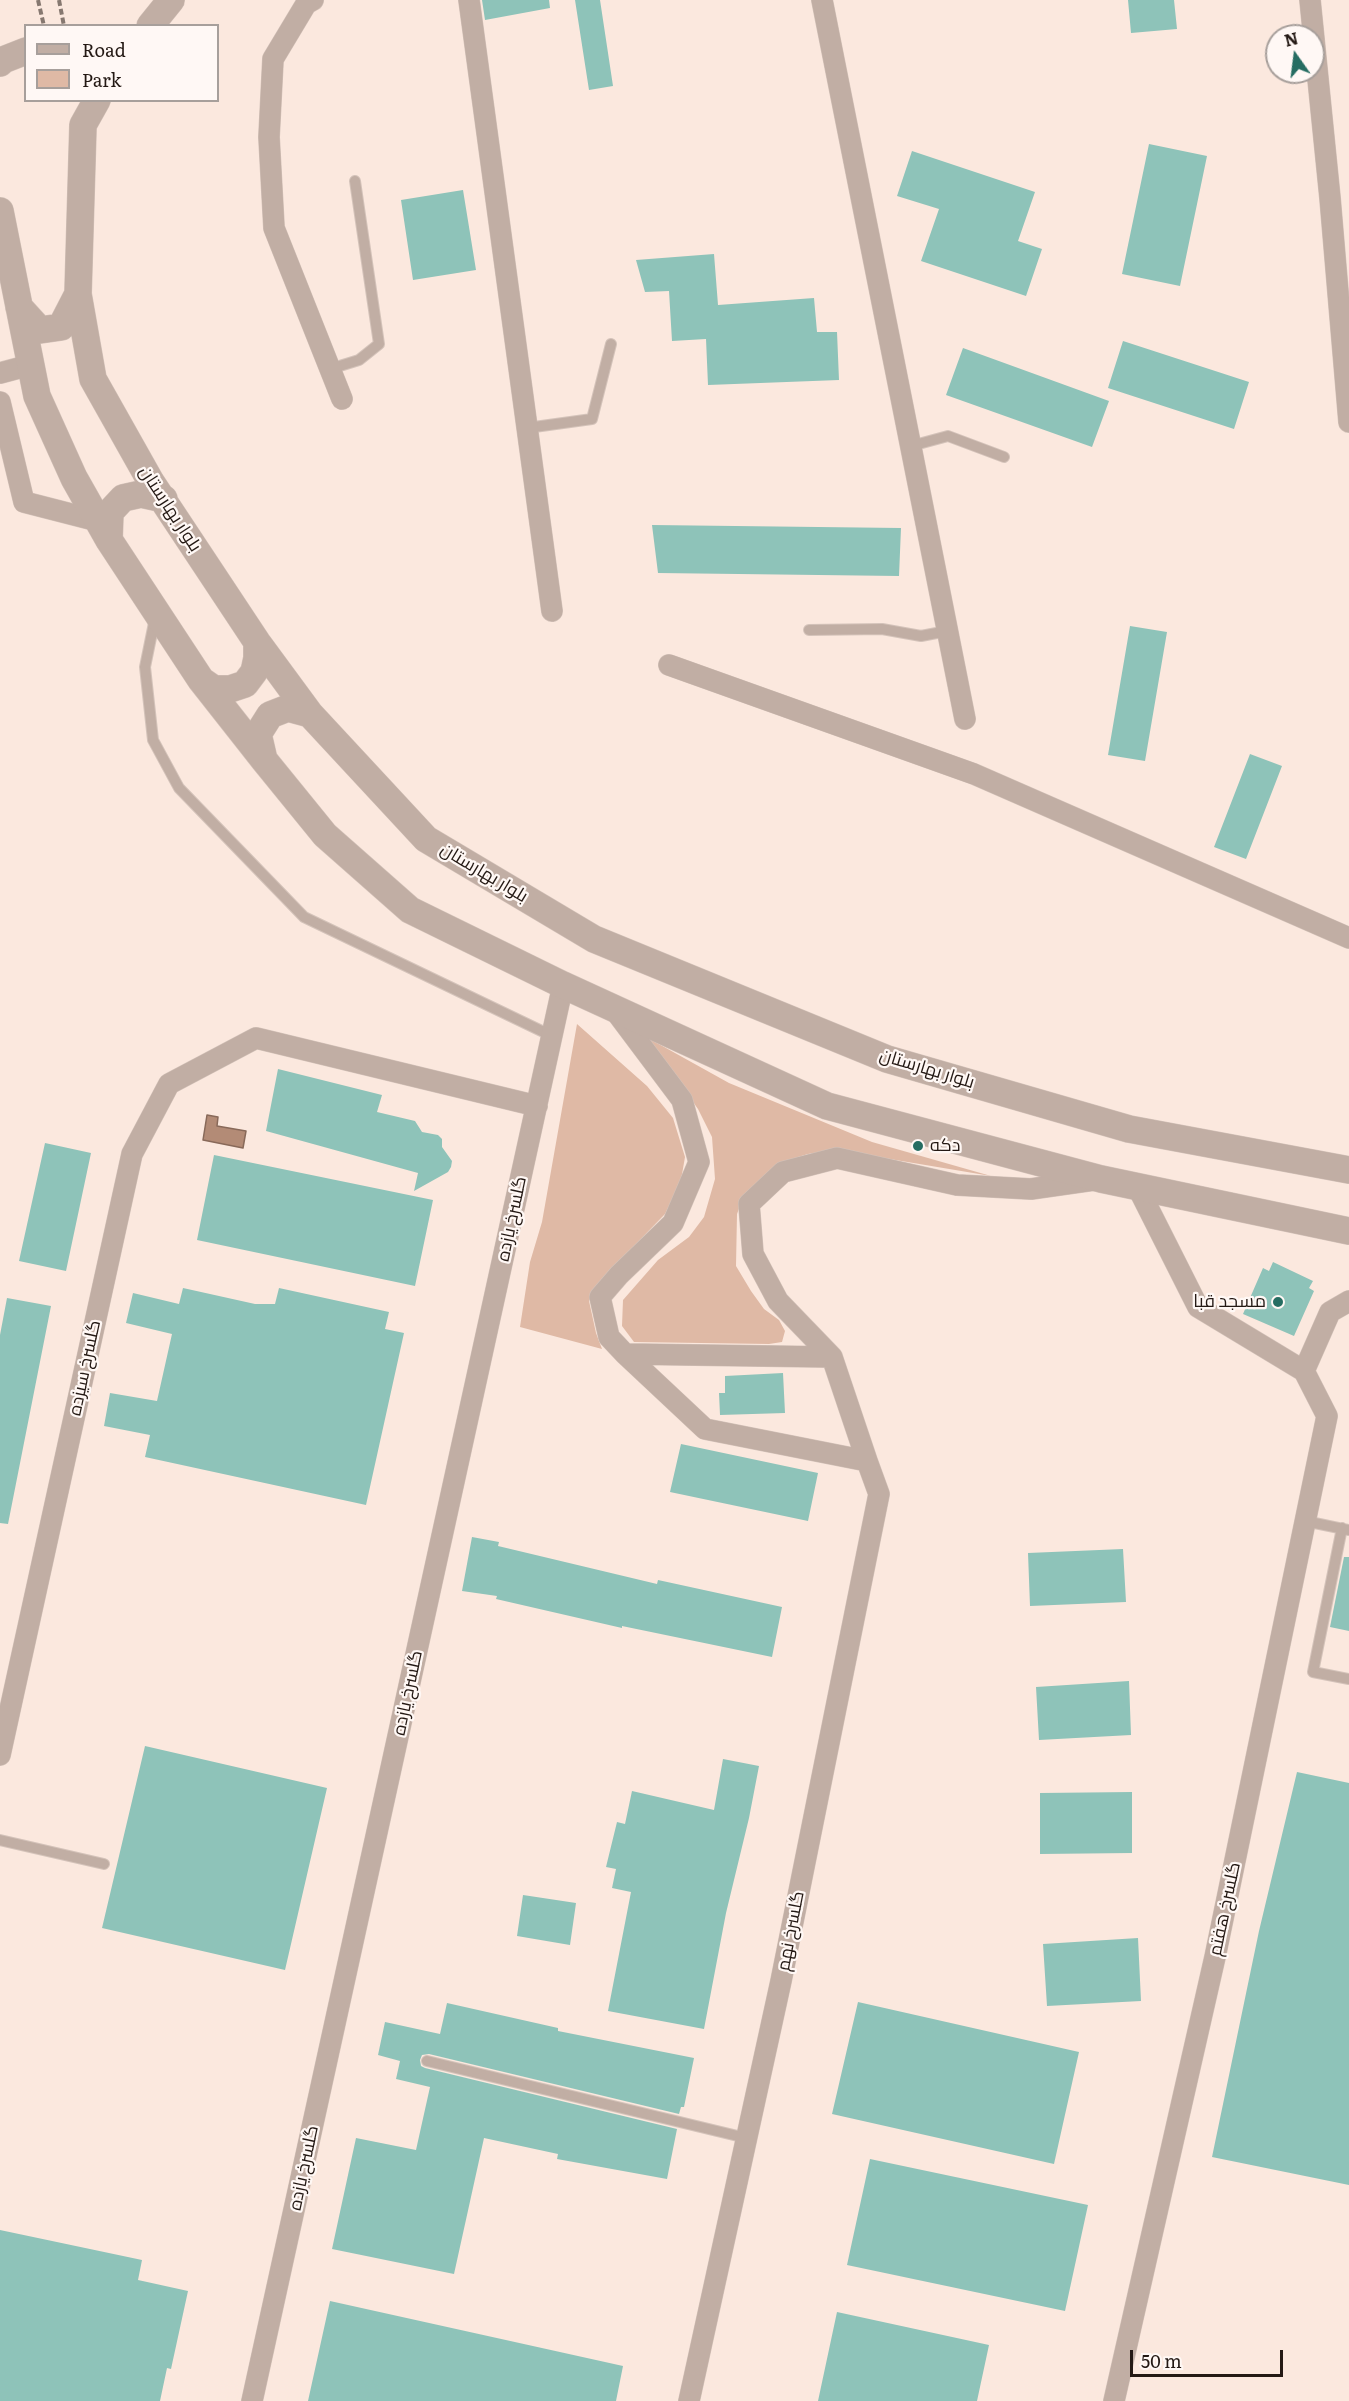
<!DOCTYPE html>
<meta charset="utf-8">
<style>
body{margin:0}
#map{position:relative;width:1349px;height:2401px;overflow:hidden;background:#fbe8de;font-family:Literata,serif}
canvas{display:block}
.legend{position:absolute;left:24px;top:24px;width:195px;height:78px;box-sizing:border-box;background:#fff8f5;border:2px solid #a79f9b;margin:0;padding:8px 10px;list-style:none;font-size:18px;color:#241914}
.legend li{display:flex;align-items:center;gap:12px;height:30px}
.legend b{width:30px;border:2px solid #a79f9b}
.north{position:absolute;left:1265px;top:24px;width:60px;height:60px;box-sizing:border-box;background:#fff8f5;border:2px solid #a79f9b;border-radius:50%;rotate:346deg;font-size:16px;font-weight:700;line-height:24px;text-align:center;color:#241914}
.north::after{content:'';display:block;margin:auto;width:21px;height:27px;background:#266d62;clip-path:polygon(50% 0,100% 100%,50% 72%,0 100%)}
.scale{position:absolute;left:1130px;top:2350px;width:153px;height:27px;box-sizing:border-box;border:3px solid #241914;border-top:0;padding-left:8px;font-size:18px;line-height:21px;white-space:nowrap;color:#241914;-webkit-text-stroke:4px #fff8f5;paint-order:stroke}
</style>
<div id="map">
<canvas width="1349" height="2401"></canvas>
<ul class="legend">
<li><b style="height:8px;background:#c1aea4"></b>Road</li>
<li><b style="height:16px;background:#dfb9a5"></b>Park</li>
</ul>
<div class="north">N</div>
<div class="scale">50 m</div>
</div>
<script>
const context = document.querySelector('canvas').getContext('2d');
context.lineJoin = 'round';
function paint(path, color) { context.fillStyle = color; context.fill(path, 'evenodd'); }
const toPath = rows => new Path2D(rows.map(r => 'M' + r).join(''));
function stroke(path, color, width, dash) { context.strokeStyle = color; context.lineWidth = width; context.lineCap = dash ? 'butt' : 'round'; context.setLineDash(dash || []); context.stroke(path); }
function drawText(font, color, halo, rows, align = 'center') {
  context.font = font + ' Literata,Cairo,serif'; context.lineWidth = 4.5; context.setLineDash([]); context.textBaseline = 'middle'; context.strokeStyle = halo; context.fillStyle = color; for (const [text, x, y, turn = 0] of rows) {
    context.save(); context.translate(x, y); context.rotate((+turn || 0) * Math.PI / 180); context.textAlign = isNaN(turn) ? turn : align; if (halo) context.strokeText(text, 0, 0); context.fillText(text, 0, 0); context.restore();
  }
}
paint(toPath([
 [577,1024,647,1086,673,1118,685,1157,680,1186,665,1214,601,1280,589,1301,596,1333,602,1349,520,1327,530,1262,542,1222],
 [648,1038,729,1083,872,1142,991,1176,836,1150,808,1154,783,1162,744,1195,737,1214,736,1266,751,1291,764,1309,779,1320,785,1331,782,1342,769,1344,634,1342,622,1326,623,1300,658,1260,689,1237,704,1217,715,1179,712,1137,698,1109]
]), '#dfb9a5');
const water = toPath([
 [207,1115,218,1117,217,1126,246,1131,243,1148,203,1140,207,1115]
]);
paint(water, '#b38b76');
stroke(water, '#886959', 1.5);
paint(toPath([
 [482,0,549,0,550,8,485,20],
 [575,0,600,0,613,86,589,90],
 [1128,0,1174,0,1177,29,1131,33],
 [1149,144,1207,156,1180,286,1122,274],
 [912,151,1035,192,1018,241,1042,249,1026,296,921,261,939,209,897,196],
 [463,190,476,270,413,280,401,200],
 [714,254,718,305,814,298,817,332,837,332,839,380,708,385,706,339,672,341,669,291,645,292,636,260],
 [1123,341,1249,382,1234,429,1108,388],
 [963,348,1109,401,1092,447,946,395],
 [652,525,901,528,899,576,658,573],
 [1130,626,1167,632,1145,761,1108,755],
 [1250,754,1282,766,1246,859,1214,847],
 [278,1069,382,1095,377,1112,415,1121,422,1132,438,1135,442,1139,442,1147,452,1161,451,1167,448,1172,414,1191,418,1173,266,1131],
 [45,1143,91,1153,66,1271,19,1261],
 [214,1155,433,1200,415,1286,197,1240],
 [1273,1262,1313,1281,1309,1288,1314,1291,1294,1336,1243,1314,1263,1268,1269,1271],
 [183,1288,255,1304,275,1304,279,1288,389,1312,385,1329,404,1333,366,1505,145,1457,150,1435,104,1426,110,1393,157,1401,172,1334,126,1323,133,1293,179,1304],
 [7,1298,51,1306,8,1524,0,1523,0,1335],
 [783,1373,785,1413,720,1415,719,1393,725,1393,725,1376],
 [681,1444,818,1473,808,1521,670,1492],
 [472,1537,499,1542,498,1546,657,1584,658,1580,782,1607,772,1657,622,1626,622,1628,496,1599,497,1596,462,1591],
 [1123,1549,1126,1602,1030,1606,1028,1553],
 [1344,1557,1349,1557,1349,1631,1330,1627],
 [1129,1681,1131,1735,1039,1740,1036,1687],
 [145,1746,327,1788,285,1970,102,1928],
 [723,1759,759,1766,749,1818,726,1913,704,2029,608,2011,631,1892,612,1888,616,1869,606,1867,617,1822,625,1824,632,1791,714,1810],
 [1297,1772,1349,1783,1349,2185,1212,2157,1259,1931],
 [1132,1792,1132,1853,1040,1854,1040,1793],
 [523,1895,576,1903,570,1945,517,1936],
 [1138,1938,1141,2001,1047,2006,1043,1944],
 [858,2002,1079,2052,1054,2164,832,2114],
 [447,2003,558,2028,558,2031,694,2058,684,2107,681,2107,679,2114,429,2054,422,2055,420,2060,421,2066,425,2068,677,2129,667,2179,557,2159,558,2154,484,2138,454,2274,332,2249,356,2138,416,2150,430,2087,396,2079,400,2061,378,2055,385,2022,440,2034],
 [870,2159,1088,2205,1065,2311,847,2265],
 [0,2230,142,2260,138,2280,188,2291,171,2369,167,2368,160,2401,0,2401],
 [330,2301,623,2366,616,2401,308,2401],
 [837,2312,989,2345,977,2401,818,2401]
]), '#8ec3b9');
const service = toPath([
 [330,369,359,360,379,344,355,181],
 [527,428,592,419,611,344],
 [911,446,948,436,1004,457],
 [155,618,145,667,153,740,179,788,304,917,552,1036],
 [809,630,882,629,921,636,947,631],
 [1305,1521,1349,1530],
 [1342,1528,1313,1672,1349,1679],
 [0,1840,104,1864],
 [427,2061,746,2138]
]);
const minor = toPath([
 [313,0,306,4,273,59,269,137,274,228,342,399],
 [469,0,552,611],
 [822,0,965,719],
 [1310,0,1330,198,1349,422],
 [0,373,30,365],
 [0,402,24,502,98,521],
 [669,665,974,774,1349,938],
 [613,1008,682,1100,699,1162,673,1223,619,1275,600,1297,609,1337,625,1354],
 [832,1357,625,1354,705,1429,867,1461,832,1357,778,1301,753,1254,749,1204,783,1172,837,1158,957,1185,1031,1189,1094,1180],
 [1304,1371,1330,1312,1349,1301],
 [0,1755,132,1154,169,1084,256,1038,537,1106],
 [252,2401,563,985],
 [689,2401,781,1981,879,1494,867,1461],
 [1114,2401,1215,1957,1327,1416,1304,1371,1198,1307,1137,1186]
]);
const tertiary = toPath([
 [150,26,171,0],
 [0,63,3,60,26,51],
 [97,100,83,125,78,294,93,379,151,482,257,642,310,714,426,839,594,939,887,1059,1129,1129,1349,1170],
 [0,211,37,396,74,478,109,540,201,680,264,760,325,835,410,910,563,985,827,1106,1101,1179,1349,1231],
 [19,307,40,330,61,327,78,294],
 [109,540,110,512,123,498,141,494,164,499],
 [201,680,214,689,230,689,245,684,254,672,257,658,257,642],
 [264,760,258,734,270,715,288,708,310,714]
]);
stroke(service, '#d4c3ba', 12);
stroke(minor, '#d4c3ba', 22);
stroke(tertiary, '#d4c3ba', 28);
stroke(toPath([
 [38,0,44,26],
 [59,0,64,26]
]), '#867870', 4, [6, 3]);
stroke(service, '#c1aea4', 10);
stroke(minor, '#c1aea4', 21);
stroke(tertiary, '#c1aea4', 27);
for (const [x, y, r, color] of [
 [918,1146,6,"#266d62"],
 [1278,1302,6,"#266d62"]
]) { const dot = new Path2D(); dot.arc(x, y, r, 0, 2 * Math.PI); context.fillStyle = color; context.fill(dot); stroke(dot, '#fff8f5', 2); }
drawText('18px', '#241914', '#fff8f5', [
 ["بلوار بهارستان",170,509,57],
 ["بلوار بهارستان",484,873,31],
 ["بلوار بهارستان",927,1069,17],
 ["گلسرخ یازده",512,1219,-78],
 ["گلسرخ سیزده",85,1368,-78],
 ["گلسرخ یازده",408,1693,-78],
 ["گلسرخ هفتم",1225,1909,-78],
 ["گلسرخ نهم",791,1931,-79],
 ["گلسرخ یازده",304,2168,-78]
]);
drawText('18px', '#241914', '#fff8f5', [
 ["دکه",930,1146],
 ["مسجد قبا",1266,1302,"right"]
], 'left');
</script>
